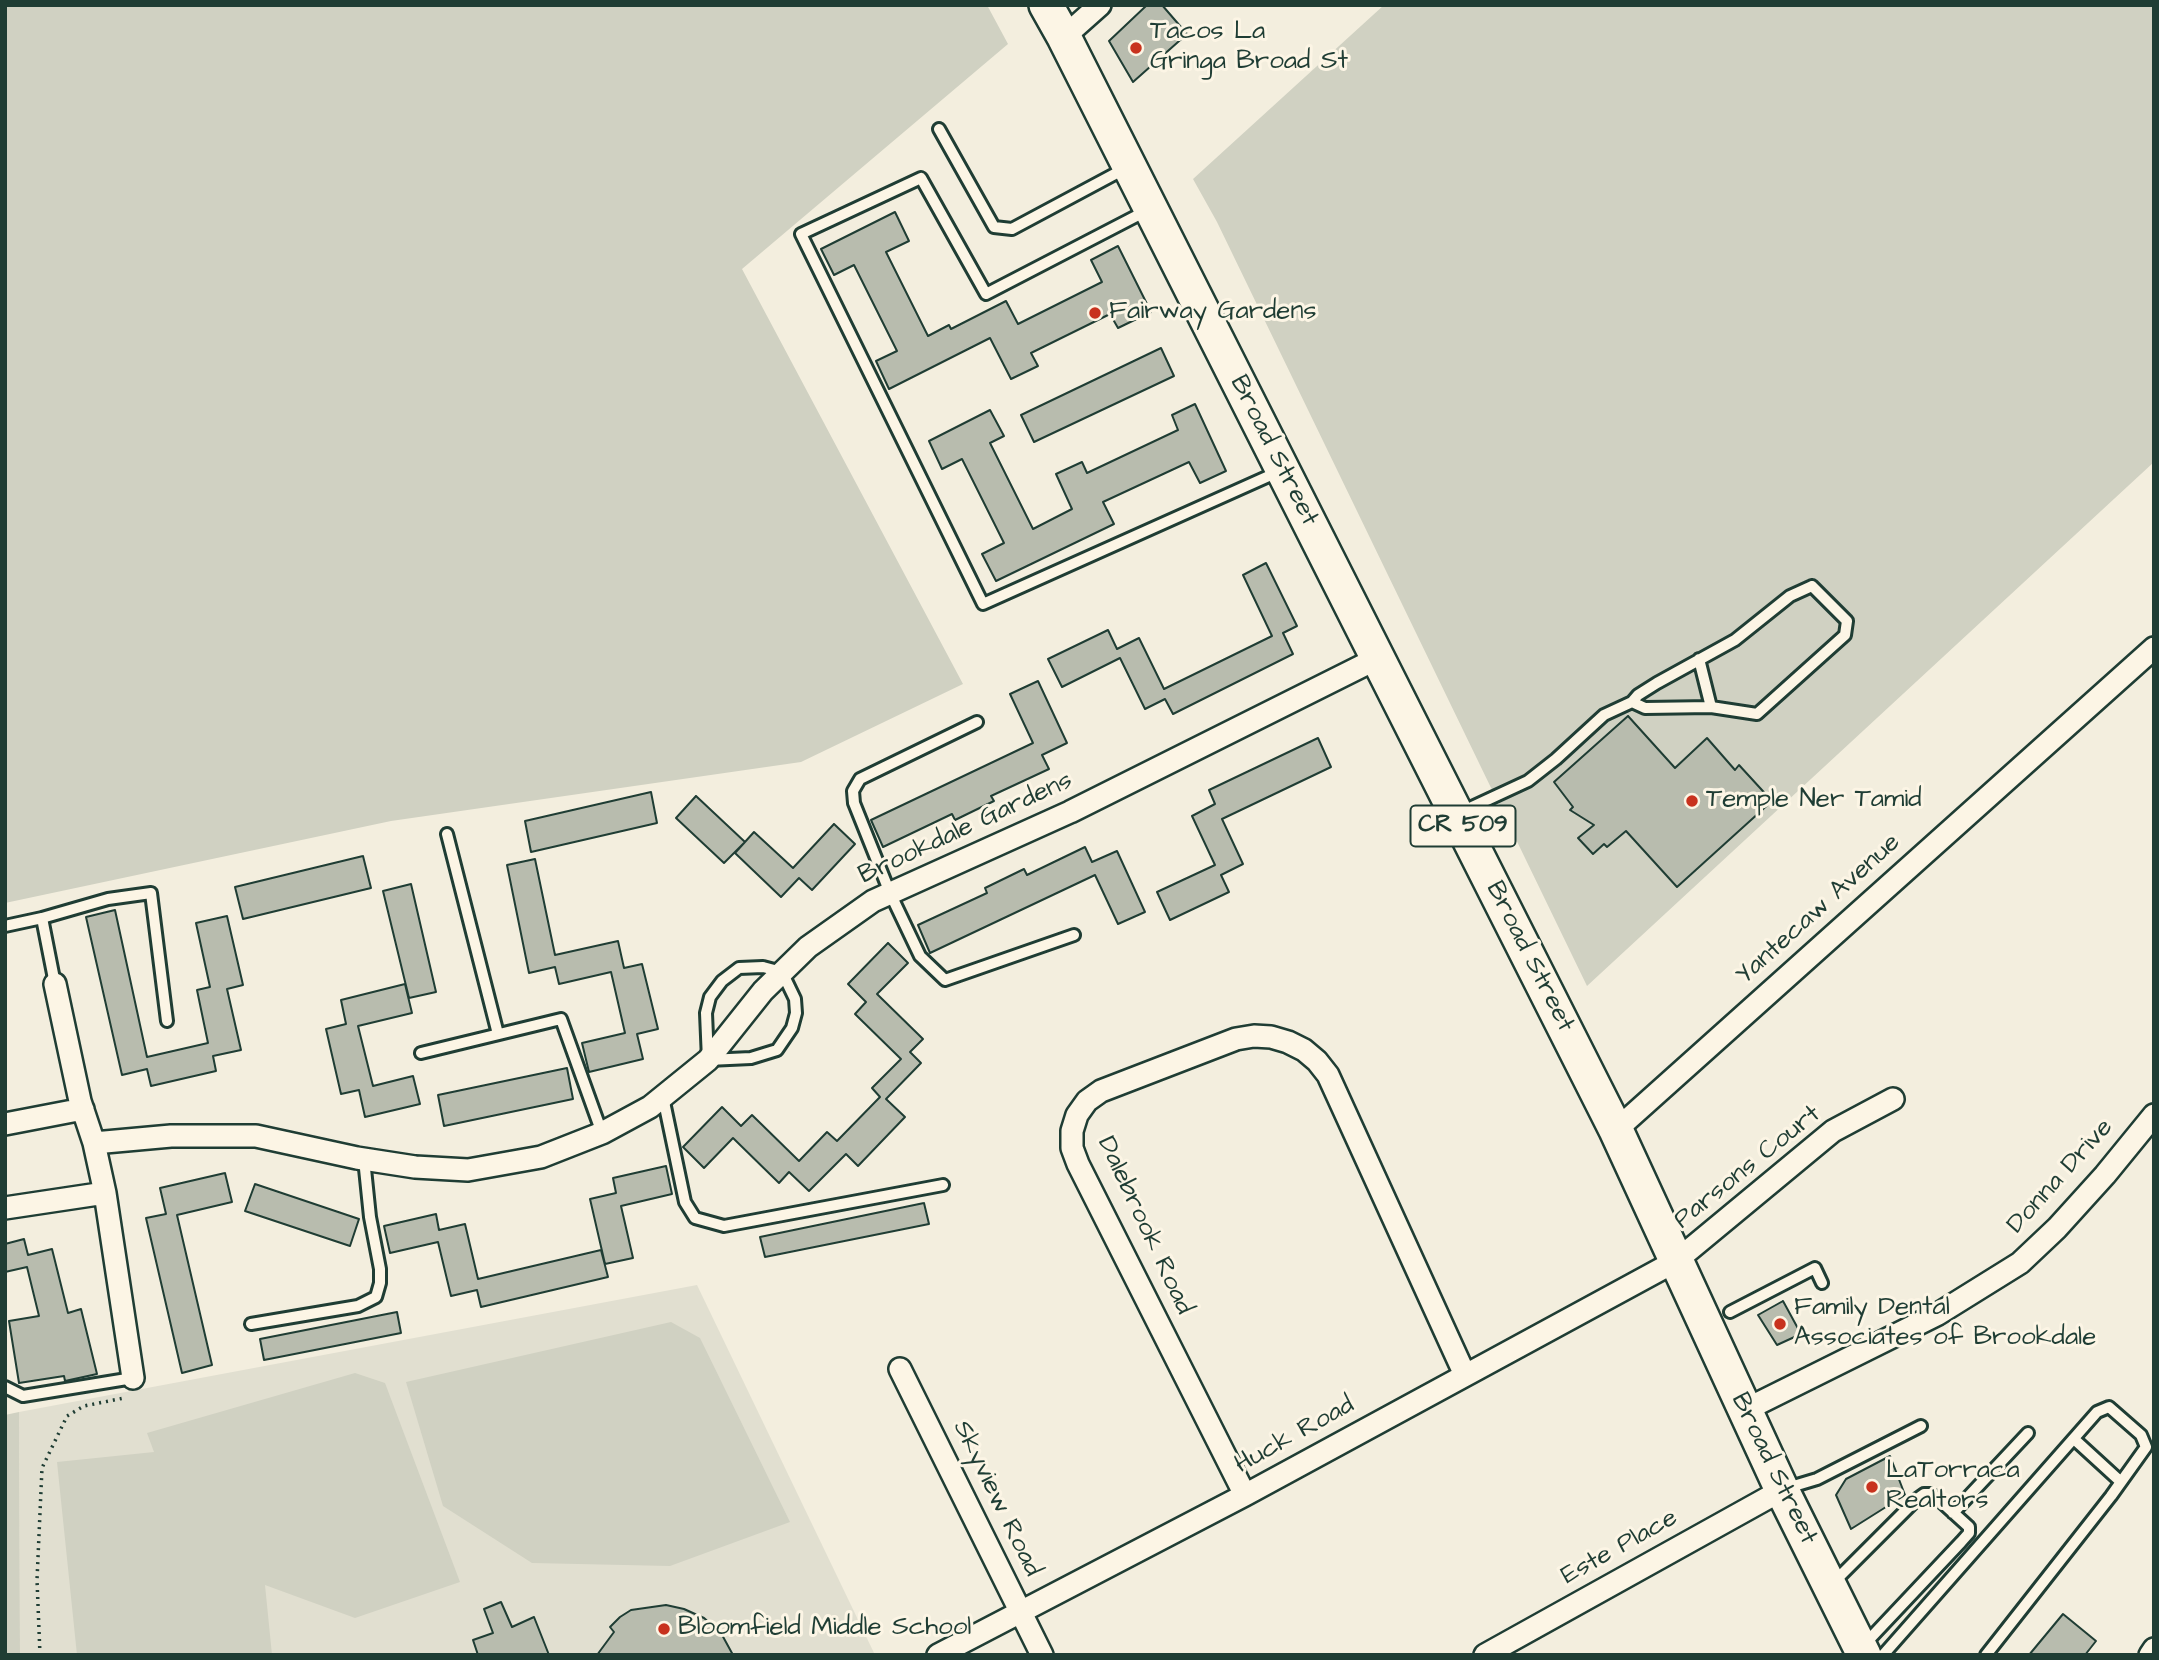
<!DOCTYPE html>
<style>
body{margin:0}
#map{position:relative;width:2159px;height:1660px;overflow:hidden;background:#f3eede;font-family:"Architects Daughter",sans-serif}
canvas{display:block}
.frame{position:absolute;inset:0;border:7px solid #1f3d34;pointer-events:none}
</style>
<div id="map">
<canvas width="2159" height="1660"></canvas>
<div class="frame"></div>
</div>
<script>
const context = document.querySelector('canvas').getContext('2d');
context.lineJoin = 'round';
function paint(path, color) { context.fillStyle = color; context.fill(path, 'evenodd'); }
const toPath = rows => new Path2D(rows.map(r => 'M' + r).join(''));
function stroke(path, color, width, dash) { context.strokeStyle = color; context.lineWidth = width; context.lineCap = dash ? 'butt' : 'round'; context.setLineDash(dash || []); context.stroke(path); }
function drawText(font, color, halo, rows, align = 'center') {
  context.font = font + ' "Architects Daughter",sans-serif'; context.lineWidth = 6; context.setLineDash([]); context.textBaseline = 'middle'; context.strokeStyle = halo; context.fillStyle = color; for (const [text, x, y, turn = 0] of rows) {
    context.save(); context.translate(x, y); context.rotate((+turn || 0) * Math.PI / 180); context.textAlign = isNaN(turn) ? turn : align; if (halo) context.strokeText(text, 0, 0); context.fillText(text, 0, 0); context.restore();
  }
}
paint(toPath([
 [697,1285,875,1655,20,1655,19,1412]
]), '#e1dfd0');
paint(toPath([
 [5,5,987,5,1008,44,742,269,963,684,801,762,391,821,5,903],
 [1384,5,2154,5,2154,462,1587,986,1217,222,1193,179],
 [671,1322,700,1338,790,1522,670,1566,532,1563,443,1506,406,1382],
 [355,1373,385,1383,460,1582,355,1618,265,1585,272,1655,77,1655,57,1462,154,1452,147,1433],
 [19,1412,20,1655,5,1655,5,1415]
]), '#d0d1c2');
const building = toPath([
 [1147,5,1162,5,1187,34,1133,82,1109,41,1147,5],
 [895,212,909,241,886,252,928,336,949,325,951,329,1006,301,1018,324,1102,282,1091,260,1118,246,1151,312,1118,328,1110,314,1031,353,1038,366,1011,379,990,338,889,389,876,361,897,351,854,265,834,275,821,249,895,212],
 [1161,348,1174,376,1034,442,1021,415,1161,348],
 [1195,404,1226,471,1200,483,1189,462,1103,502,1114,524,996,581,982,554,1004,543,962,459,942,469,929,441,990,410,1004,436,990,443,1033,529,1072,509,1056,474,1082,462,1087,473,1178,430,1172,415,1195,404],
 [1266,563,1297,626,1283,633,1293,654,1173,714,1165,699,1145,709,1120,658,1062,687,1048,659,1108,630,1117,649,1139,638,1164,689,1272,636,1243,575,1266,563],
 [1038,681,1067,743,1042,755,1049,769,991,796,994,801,955,820,952,814,883,847,871,820,1033,743,1010,694,1038,681],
 [1628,716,1675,768,1707,738,1735,770,1739,765,1772,801,1677,887,1626,831,1607,847,1604,844,1593,854,1578,838,1594,825,1570,810,1573,807,1554,782,1628,716],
 [1318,738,1331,767,1222,819,1243,864,1221,875,1229,892,1170,920,1157,892,1215,865,1192,816,1215,804,1209,790,1318,738],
 [651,792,657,823,531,852,525,821,651,792],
 [696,796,745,842,724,863,676,818,696,796],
 [834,824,855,844,812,890,799,878,781,897,735,853,754,832,793,868,834,824],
 [1085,847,1092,862,1117,851,1145,912,1118,924,1095,875,930,953,918,925,987,893,985,888,1024,869,1027,875,1085,847],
 [363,856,371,888,243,919,235,887,363,856],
 [535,859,555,955,618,941,624,968,642,964,658,1029,637,1034,643,1059,589,1072,582,1043,625,1033,611,972,559,984,555,967,529,973,507,865,535,859],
 [411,884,436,992,409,998,383,891,411,884],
 [115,910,147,1057,208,1043,197,990,210,987,196,923,227,916,243,985,227,989,241,1050,213,1056,216,1071,151,1086,147,1069,122,1075,86,917,115,910],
 [888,943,908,963,877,994,923,1039,910,1052,921,1063,886,1099,905,1117,858,1166,846,1154,809,1191,789,1172,779,1183,733,1138,704,1168,683,1147,722,1107,741,1126,752,1115,799,1161,827,1132,837,1141,880,1097,872,1088,901,1059,855,1014,866,1002,848,984,888,943],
 [405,984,412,1013,358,1026,373,1086,413,1076,420,1104,365,1117,359,1090,341,1094,326,1029,346,1024,341,1000,405,984],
 [567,1068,573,1099,444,1126,438,1095,567,1068],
 [666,1166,672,1194,621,1206,633,1258,605,1264,590,1199,616,1193,613,1178,666,1166],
 [225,1173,232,1202,177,1215,212,1365,182,1373,146,1218,166,1214,160,1188,225,1173],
 [255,1184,359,1219,350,1246,245,1211,255,1184],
 [924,1203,929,1224,765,1257,760,1237,924,1203],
 [436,1214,439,1230,465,1224,478,1279,601,1250,608,1277,481,1307,477,1290,451,1296,438,1242,390,1253,384,1226,436,1214],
 [24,1239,28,1255,52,1249,68,1313,81,1309,97,1374,65,1381,64,1376,19,1383,9,1321,39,1316,27,1267,5,1272,5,1244,24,1239],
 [1783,1301,1801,1334,1777,1345,1758,1315,1783,1301],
 [397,1312,401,1333,264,1360,260,1339,397,1312],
 [1890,1456,1905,1495,1851,1529,1836,1495,1846,1479,1890,1456],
 [501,1602,512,1627,534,1617,549,1655,478,1655,473,1640,493,1633,484,1609,501,1602],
 [666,1605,684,1609,704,1618,721,1633,733,1655,597,1655,614,1632,610,1627,620,1617,631,1610,666,1605],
 [2063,1614,2096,1641,2085,1655,2029,1655,2063,1614]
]);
paint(building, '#b8bcae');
stroke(building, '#1f3d34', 2);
const lane = toPath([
 [939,129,994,227,1012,229,1126,168],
 [1146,211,986,294,921,178,801,234,983,604,1280,471],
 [1812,586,1847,621,1845,635,1757,714,1711,707,1645,708,1632,702,1638,695,1657,683,1735,640,1790,596,1812,586],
 [1699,659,1711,707],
 [977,722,860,779,853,791,854,803,890,893,920,956,945,980,1074,935],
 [1459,813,1528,781,1556,759,1604,715,1632,702],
 [447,834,498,1034],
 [5,926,42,918],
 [763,967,782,972,795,999,796,1013,792,1028,777,1050,751,1058,708,1060,706,1013,710,997,722,981,739,968,763,967],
 [55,984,42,918,108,899,151,893,167,1021],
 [421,1053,561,1019,602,1133],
 [663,1097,685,1202,695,1218,724,1226,943,1185],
 [1730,1312,1815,1268,1822,1283],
 [251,1324,358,1306,376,1297,380,1283,380,1269,370,1217,364,1159],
 [5,1387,23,1396,133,1378],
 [2074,1439,2121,1482],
 [1787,1488,1817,1479,1921,1426],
 [1953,1513,2028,1433],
 [1834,1582,1917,1499,1924,1494,1930,1494,1936,1497,1969,1527,1969,1533,1961,1542,1863,1646],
 [1883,1655,2097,1412,2109,1407,2141,1435,2146,1447,2111,1496,1986,1655]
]);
const street = toPath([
 [1064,37,1100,5],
 [55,984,80,1101,94,1143,105,1193,133,1378],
 [5,1124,83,1109],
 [1616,1130,2154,648],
 [94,1143,171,1136,256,1136,357,1158,415,1167,468,1170,541,1157,602,1133,650,1107,708,1060,763,991,808,947,873,901,1070,812,1378,658],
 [5,1208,105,1193],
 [900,1369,1042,1655],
 [1745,1410,1938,1314,2020,1263,2057,1228,2105,1175,2154,1115],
 [1245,1495,1078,1164,1072,1148,1072,1131,1077,1115,1087,1101,1101,1091,1236,1039,1254,1036,1271,1037,1288,1042,1304,1050,1317,1061,1328,1075,1465,1375],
 [938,1655,1245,1495,1676,1261,1833,1131,1893,1099],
 [1485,1655,1782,1490],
 [2150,1655,2154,1649]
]);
const primary = toPath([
 [1046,5,1064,37,1616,1130,1782,1490,1864,1655]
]);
stroke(lane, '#1f3d34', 16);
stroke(street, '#1f3d34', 26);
stroke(primary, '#1f3d34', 38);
stroke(toPath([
 [40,1655,37,1580,42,1468,67,1416,84,1406,124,1398]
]), '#1f3d34', 3.5, [2, 5]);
stroke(lane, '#fcf5e5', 10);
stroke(street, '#fcf5e5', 21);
stroke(primary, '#fcf5e5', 33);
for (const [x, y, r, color] of [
 [1136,48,7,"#c8321e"],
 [1095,313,7,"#c8321e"],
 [1692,801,7,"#c8321e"],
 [1780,1324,7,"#c8321e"],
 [1872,1487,7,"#c8321e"],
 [664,1629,7,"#c8321e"]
]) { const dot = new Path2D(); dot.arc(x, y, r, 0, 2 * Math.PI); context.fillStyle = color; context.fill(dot); stroke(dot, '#fcf5e5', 2.5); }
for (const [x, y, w] of [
 [1463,826,105]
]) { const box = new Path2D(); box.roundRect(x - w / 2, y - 20.5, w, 41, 5); context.fillStyle = '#fcf5e5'; context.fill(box); stroke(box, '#1f3d34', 2); }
drawText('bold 24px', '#1f3d34', null, [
 ["CR 509",1463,826]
]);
drawText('26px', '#1f3d34', '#fcf5e5', [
 ["Tacos La",1150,33],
 ["Gringa Broad St",1150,63],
 ["Fairway Gardens",1109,313],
 ["Temple Ner Tamid",1706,801],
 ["Family Dental",1794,1309],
 ["Associates of Brookdale",1794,1339],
 ["LaTorraca",1886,1472],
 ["Realtors",1886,1502],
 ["Bloomfield Middle School",678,1629]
], 'left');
drawText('26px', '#1f3d34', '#fcf5e5', [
 ["Broad Street",1273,451,63],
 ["Brookdale Gardens",966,829,-25],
 ["Yantecaw Avenue",1819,910,-42],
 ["Broad Street",1529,957,63],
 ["Parsons Court",1748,1168,-39],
 ["Donna Drive",2061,1177,-48],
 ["Dalebrook Road",1144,1226,65],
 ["Huck Road",1295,1436,-29],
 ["Broad Street",1773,1469,64],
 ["Skyview Road",996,1499,64],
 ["Este Place",1620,1548,-29]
]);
</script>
